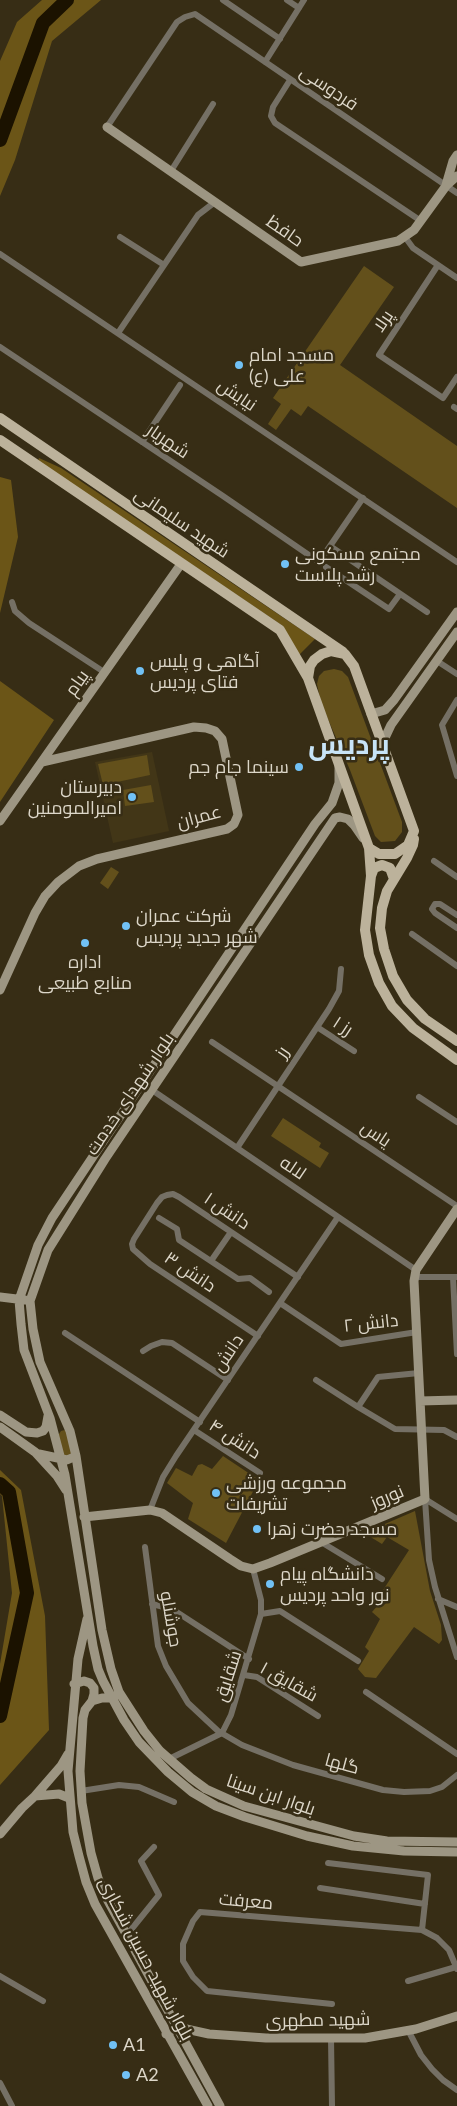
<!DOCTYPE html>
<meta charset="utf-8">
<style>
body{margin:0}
canvas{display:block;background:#372d15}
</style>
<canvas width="457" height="2106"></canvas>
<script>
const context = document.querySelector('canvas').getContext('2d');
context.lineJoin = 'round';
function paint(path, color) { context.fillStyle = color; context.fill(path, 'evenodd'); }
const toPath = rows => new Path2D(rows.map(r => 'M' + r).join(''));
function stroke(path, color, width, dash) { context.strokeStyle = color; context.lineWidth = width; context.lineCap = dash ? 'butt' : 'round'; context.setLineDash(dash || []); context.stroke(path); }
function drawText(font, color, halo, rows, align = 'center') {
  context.font = font + ' Lato,Cairo,sans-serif'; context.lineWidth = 5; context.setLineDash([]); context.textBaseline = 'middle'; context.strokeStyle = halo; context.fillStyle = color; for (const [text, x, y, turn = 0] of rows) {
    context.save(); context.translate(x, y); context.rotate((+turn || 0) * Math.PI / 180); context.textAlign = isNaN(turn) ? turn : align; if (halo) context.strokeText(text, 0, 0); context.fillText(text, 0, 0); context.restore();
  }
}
paint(toPath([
 [152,752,169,831,113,843,95,762]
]), '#423617');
paint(toPath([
 [364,266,394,287,340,365,457,446,457,508,308,406,301,416,291,409,276,430,268,424,281,404,273,398],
 [334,669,342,671,348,677,402,822,402,832,395,841,381,842,375,836,350,770,321,703,317,684,319,676,324,671],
 [147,755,150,775,103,785,98,764],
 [151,785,154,802,125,806,123,790],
 [111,867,119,872,108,889,100,883],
 [283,1118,321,1143,319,1147,329,1153,320,1168,271,1136],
 [65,1430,67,1431,73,1453,63,1457,57,1437,61,1431],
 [223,1456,259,1480,226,1543,188,1519,193,1503,167,1483,176,1468,192,1476,198,1465,202,1464,212,1469],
 [415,1511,430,1591,441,1625,442,1640,439,1644,414,1627,376,1678,365,1677,358,1669,369,1651,365,1647,380,1619,372,1612,379,1604,376,1601,409,1550,387,1537,382,1544,364,1533]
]), '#63501b');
paint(toPath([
 [42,0,101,0,52,41,15,160,0,196,0,61,17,22],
 [39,458,61,468,315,639,299,655,283,626,38,461],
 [0,477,11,480,18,537,0,613],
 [0,681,54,720,0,802],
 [0,1470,21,1490,45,1616,49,1730,0,1785,0,1664,12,1593,2,1496,0,1494]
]), '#6b5517');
stroke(toPath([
 [0,140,43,23,67,0],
 [0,1484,9,1492,27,1593,0,1716]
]), '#1b1200', 14);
stroke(toPath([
 [223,0,280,39],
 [287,0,299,8],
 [265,62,304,0],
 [290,80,273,107,271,116,275,123,421,221],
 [107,127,177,22,185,17,195,14,457,193],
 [171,171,213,104],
 [120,237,164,265],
 [405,237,413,248,457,278],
 [0,254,457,562],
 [438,265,379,355,443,398,457,377],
 [118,333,198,215,215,202],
 [0,347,223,496,319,562,363,498],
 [454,407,457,409],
 [142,442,180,385],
 [330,546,427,612],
 [326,567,389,609,400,594],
 [12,602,15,611,29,623,104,672],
 [437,661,457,674],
 [457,700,442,725,457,776],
 [434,861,457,877],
 [457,915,440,904,435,904,432,909,435,913,457,928],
 [412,934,457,966],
 [317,1027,354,1051],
 [212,1042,457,1206],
 [152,1090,416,1270],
 [419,1097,457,1122],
 [237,1148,329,1009,339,991,341,969],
 [159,1218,177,1229,179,1240,238,1279,250,1278,269,1292],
 [211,1261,231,1232],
 [415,1277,457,1277],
 [453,1277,457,1354],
 [280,1303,341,1344,417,1332],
 [65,1333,200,1422],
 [258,1336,150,1264,133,1249,132,1244,134,1239,157,1203,162,1197,167,1195,173,1194,179,1197,298,1277],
 [143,1351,151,1346,162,1342,172,1343,228,1380],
 [316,1380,358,1407,378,1377,419,1373],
 [358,1407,395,1429,444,1430,457,1437],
 [194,1430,260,1473],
 [425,1499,429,1560,435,1587,457,1657],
 [425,1499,457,1519],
 [150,1510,163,1477,176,1456,338,1217],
 [321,1542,382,1579],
 [145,1547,158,1646,166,1666,188,1703,218,1731,242,1745,293,1765,383,1790,404,1792,430,1791,442,1787,457,1775],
 [438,1599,457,1607],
 [152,1604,172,1609,249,1659],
 [261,1614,280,1611,358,1661],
 [244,1675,257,1677,318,1716],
 [366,1692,457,1754],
 [169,1759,222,1733,231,1715,261,1614,261,1600,253,1569],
 [81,1791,119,1785,139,1787,174,1802],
 [328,1863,428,1875,422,1930],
 [320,1888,425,1904],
 [126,1936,159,1895,141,1861,154,1847],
 [0,1976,43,2001],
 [408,1981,456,1967],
 [332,2004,207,1991,193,1977,183,1961,183,1944,193,1921,200,1912,422,1930,437,1938,449,1950,457,1969],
 [408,2030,421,2055,432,2069,443,2080,457,2090],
 [331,2038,332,2106],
 [0,2083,12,2106]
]), '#757065', 6);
stroke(toPath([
 [107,127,301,262,398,241,414,230,446,186,457,176],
 [446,185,453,161,457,155],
 [371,714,385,710,394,700,457,612],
 [382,744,391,725,457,632],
 [339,767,339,783,332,803,315,824,52,1218,38,1245,19,1300,21,1324,24,1350,50,1418,65,1475,93,1646,98,1669,103,1681,124,1720,139,1742,168,1772,192,1792,216,1806,245,1817,307,1836,353,1846,404,1851,457,1852],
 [0,821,181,564],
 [363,838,354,825,348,819,340,817,335,818,105,1159,48,1250,30,1301,33,1329,40,1362,70,1431,76,1456,102,1630,111,1669,119,1692,144,1731,160,1751,191,1778,206,1789,244,1806,354,1836,387,1841,457,1842],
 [0,990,35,913,45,896,58,882,79,866,97,859,227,829,234,824,238,815,222,739,215,731,206,728,194,727,42,762],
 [0,1297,25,1300],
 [420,1401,457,1400],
 [0,1415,26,1432,37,1433,43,1431,46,1427,48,1416],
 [0,1427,35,1452,57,1476,66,1490],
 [39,1454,67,1460,76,1456],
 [84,1517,150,1510,162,1513,230,1559,241,1566,253,1569,270,1563,425,1499,414,1281,416,1270,457,1209],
 [87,1619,78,1659,68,1771,73,1832,79,1856,86,1882,95,1904,208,2106],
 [74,1684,84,1681,90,1683,94,1688,94,1694,92,1701],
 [115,1696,112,1698,102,1698,92,1701,85,1710,83,1718,80,1771,82,1803,91,1853,98,1878,107,1899,220,2106],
 [35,1796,59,1794,69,1798],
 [0,1834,22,1808,35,1796,61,1766,68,1754],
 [166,2034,177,2027,209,2034,266,2038,365,2038,416,2029,457,2016]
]), '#9d9683', 9);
stroke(toPath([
 [0,418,343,652],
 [0,440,280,630,308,678,369,848,379,854,395,854,408,845,414,831,354,666,345,654,331,651,322,654,314,660,310,666,308,678],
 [414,839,413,845,407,858,387,891,382,908,380,928,384,949,393,976,407,1000,425,1019,457,1041],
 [369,848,371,876,365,930,369,955,379,983,392,1006,413,1028,457,1060],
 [371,876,374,868,382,865,390,868,394,879]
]), '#bcb29b', 10);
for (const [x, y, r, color] of [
 [239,365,5,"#71c1f5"],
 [285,564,5,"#71c1f5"],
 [140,671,5,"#71c1f5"],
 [299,767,5,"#71c1f5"],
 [132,797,5,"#71c1f5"],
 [126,926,5,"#71c1f5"],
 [85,943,5,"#71c1f5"],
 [216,1493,5,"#71c1f5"],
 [257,1529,5,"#71c1f5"],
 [270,1584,5,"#71c1f5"],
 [113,2045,5,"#71c1f5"],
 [126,2075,5,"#71c1f5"]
]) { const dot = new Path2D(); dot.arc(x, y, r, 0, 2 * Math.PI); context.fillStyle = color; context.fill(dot); stroke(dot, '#372d15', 2); }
drawText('18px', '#ddd7c9', '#372d15', [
 ["فردوسی",329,88,34],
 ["حافظ",285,231,35],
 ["پرلا",383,321,-56],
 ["نیایش",237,395,34],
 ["شهریار",168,441,34],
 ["شهید سلیمانی",182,523,34],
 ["پیام",77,683,-55],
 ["عمران",199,817,-15],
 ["رز ۱",343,1026,33],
 ["رز",282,1052,-56],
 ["بلوار شهدای خدمت",130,1094,-56],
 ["یاس",376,1134,34],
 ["لاله",293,1168,34],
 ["دانش ۱",227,1211,34],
 ["دانش ۳",190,1272,34],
 ["دانش ۲",371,1323,-6],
 ["دانش",228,1353,-56],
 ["دانش ۴",235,1439,33],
 ["نوروز",387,1497,-23],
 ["جوشنلو",171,1619,80],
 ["شقایق",228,1676,-72],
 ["شقایق ۱",289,1682,29],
 ["گلها",342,1764,15],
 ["بلوار ابن سینا",271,1795,19],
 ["معرفت",246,1901,5],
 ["بلوار شهید حسین شکاری",146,1959,62],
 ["شهید مطهری",318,2020,-1]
]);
drawText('18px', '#ddd7c9', '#372d15', [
 ["مسجد امام",249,355],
 ["علی (ع)",249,376],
 ["مجتمع مسکونی",295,554],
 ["رشد پلاست",295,575],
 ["آگاهی و پلیس",150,661],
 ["فتای پردیس",150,682],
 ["سینما جام جم",289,767,"right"],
 ["دبیرستان",122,787,"right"],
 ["امیرالمومنین",122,808,"right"],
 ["شرکت عمران",136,916],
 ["شهر جدید پردیس",136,937],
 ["اداره",85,962,"center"],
 ["منابع طبیعی",85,983,"center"],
 ["مجموعه ورزشی",226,1483],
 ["تشریفات",226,1504],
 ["مسجد حضرت زهرا",267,1529],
 ["دانشگاه پیام",280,1574],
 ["نور واحد پردیس",280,1595],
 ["A1",123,2045],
 ["A2",136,2075]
], 'left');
drawText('bold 28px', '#c8e4f7', '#372d15', [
 ["پردیس",349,745]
]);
</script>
